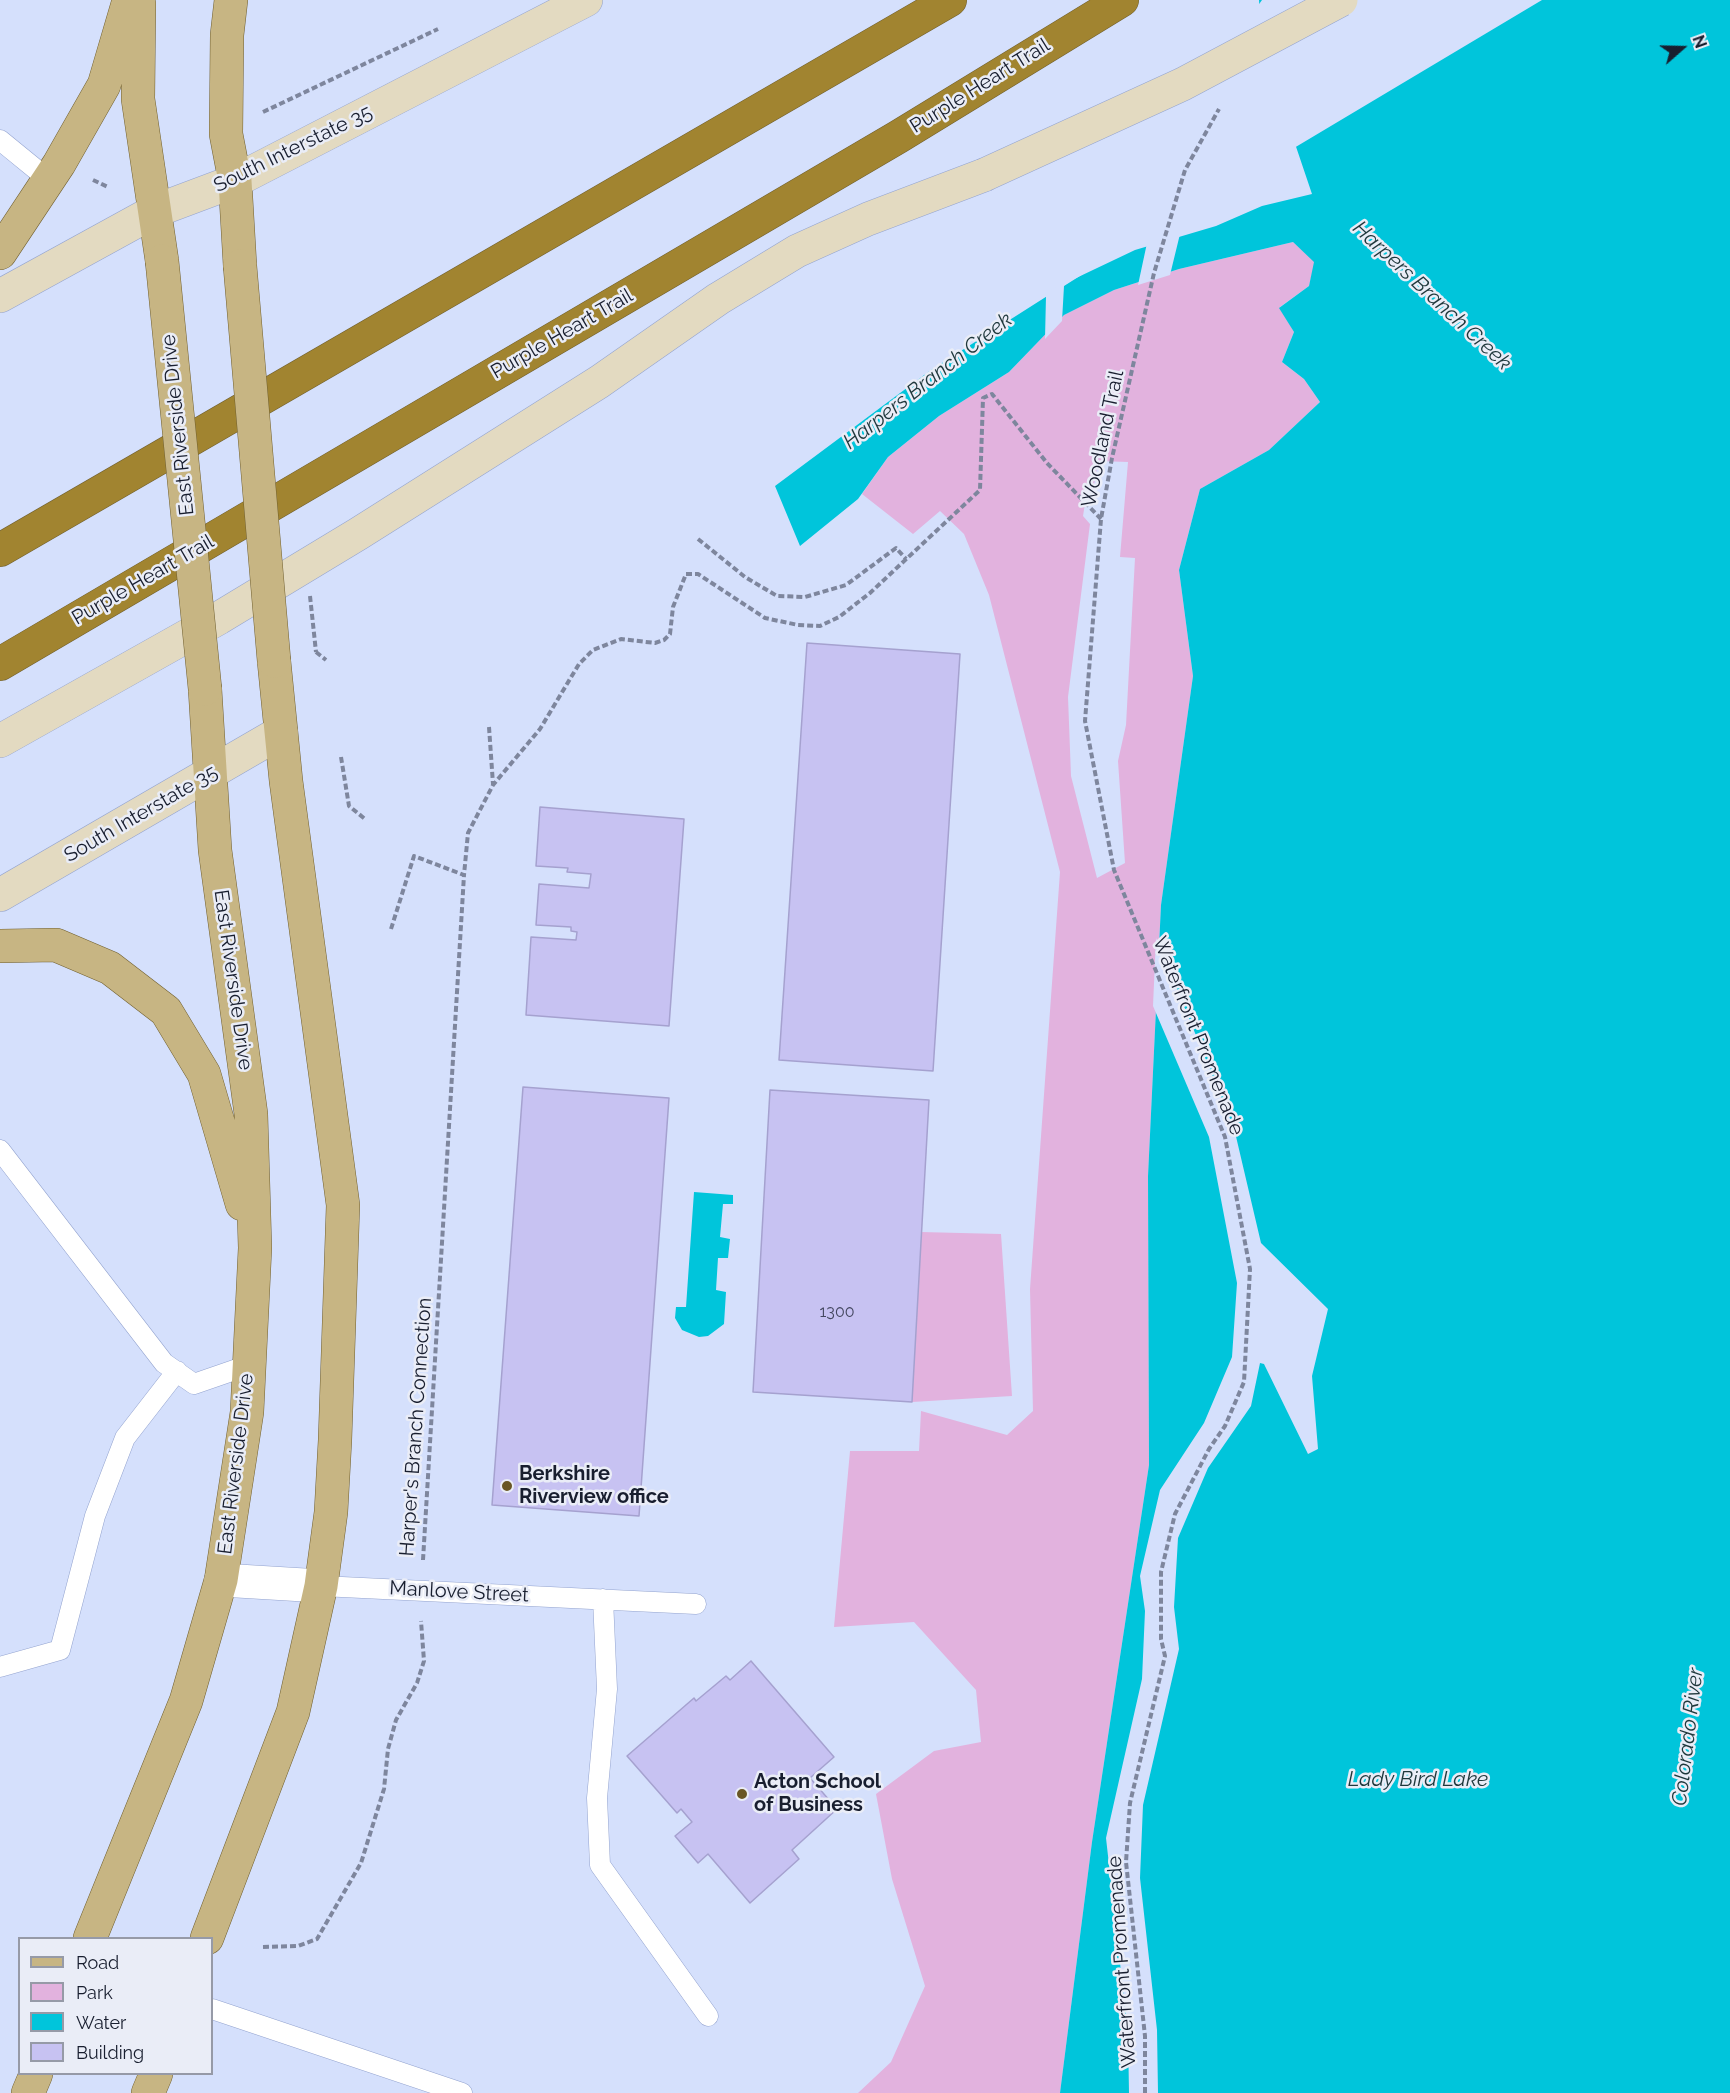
<!DOCTYPE html>
<style>
body{margin:0}
#map{position:relative;width:1730px;height:2093px;overflow:hidden;background:#d5e0fc;font-family:Raleway,sans-serif}
canvas{display:block}
.legend{position:absolute;left:18px;top:1937px;width:195px;height:138px;box-sizing:border-box;background:#eaedf7;border:2px solid #969aa7;margin:0;padding:8px 10px;list-style:none;font-size:18px;color:#181e2f}
.legend li{display:flex;align-items:center;gap:12px;height:30px}
.legend b{width:30px;border:2px solid #969aa7}
.north{position:absolute;left:1652px;top:18px;width:60px;height:60px;-webkit-text-stroke:4px #eaedf7;paint-order:stroke;rotate:70deg;font-size:16px;font-weight:700;line-height:24px;text-align:center;color:#181e2f}
.north::after{content:'';display:block;margin:auto;width:21px;height:27px;background:#181e2f;clip-path:polygon(50% 0,100% 100%,50% 72%,0 100%)}
</style>
<div id="map">
<canvas width="1730" height="2093"></canvas>
<ul class="legend">
<li><b style="height:8px;background:#c7b583"></b>Road</li>
<li><b style="height:16px;background:#e2b2de"></b>Park</li>
<li><b style="height:16px;background:#00c5db"></b>Water</li>
<li><b style="height:16px;background:#c7c2f2"></b>Building</li>
</ul>
<div class="north">N</div>
</div>
<script>
const context = document.querySelector('canvas').getContext('2d');
context.lineJoin = 'round';
function paint(path, color) { context.fillStyle = color; context.fill(path, 'evenodd'); }
const toPath = rows => new Path2D(rows.map(r => 'M' + r).join(''));
function stroke(path, color, width, dash) { context.strokeStyle = color; context.lineWidth = width; context.lineCap = dash ? 'butt' : 'round'; context.setLineDash(dash || []); context.stroke(path); }
function drawText(font, color, halo, rows, align = 'center') {
  context.font = font + ' Raleway,sans-serif'; context.lineWidth = 5; context.setLineDash([]); context.textBaseline = 'middle'; context.strokeStyle = halo; context.fillStyle = color; for (const [text, x, y, turn = 0] of rows) {
    context.save(); context.translate(x, y); context.rotate((+turn || 0) * Math.PI / 180); context.textAlign = isNaN(turn) ? turn : align; if (halo) context.strokeText(text, 0, 0); context.fillText(text, 0, 0); context.restore();
  }
}
paint(toPath([
 [1293,242,1315,262,1309,286,1280,307,1294,332,1282,362,1304,379,1320,402,1269,450,1200,489,1179,570,1193,676,1161,905,1148,1176,1149,1465,1092,1842,1060,2093,858,2093,891,2062,925,1986,892,1879,876,1794,934,1751,981,1742,976,1690,914,1622,834,1627,850,1451,919,1451,921,1411,1007,1435,1033,1411,1030,1289,1060,872,989,595,964,534,940,511,913,534,862,494,888,457,939,416,1009,372,1064,315,1114,290,1179,269],
 [1098,461,1128,462,1120,557,1135,558,1126,725,1118,761,1125,863,1097,878,1071,776,1068,697,1090,524,1083,516,1087,491,1093,491],
 [921,1232,1001,1234,1012,1396,912,1402]
]), '#e2b2de');
paint(toPath([
 [1259,0,1730,0,1730,2093,1060,2093,1092,1842,1149,1465,1148,1176,1161,905,1193,676,1179,570,1200,489,1269,450,1320,402,1304,379,1282,362,1294,332,1279,308,1309,286,1314,262,1293,242,1179,269,1114,290,1064,315,1009,372,939,416,888,457,858,499,800,546,775,486,931,370,1074,279,1135,250,1216,226,1262,206,1312,194,1262,46],
 [694,1192,733,1195,733,1204,723,1204,720,1237,730,1239,728,1258,718,1258,716,1290,726,1292,724,1324,708,1336,699,1337,682,1330,675,1318,676,1307,686,1307]
]), '#00c5db');
paint(toPath([
 [1262,0,1542,0,1294,148,1260,46,1257,7],
 [1180,234,1170,275,1138,285,1147,243],
 [1102,262,1064,286,1062,321,1045,339,1046,296,979,336,1072,277],
 [1156,938,1234,1128,1261,1243,1328,1309,1312,1376,1318,1449,1308,1454,1264,1364,1260,1363,1251,1406,1208,1468,1178,1538,1174,1607,1179,1649,1143,1805,1140,1878,1157,2030,1158,2093,1129,2093,1128,2034,1106,1838,1142,1679,1145,1611,1140,1576,1160,1490,1204,1423,1232,1357,1237,1283,1209,1137,1153,1006]
]), '#d5e0fc');
const building = toPath([
 [807,643,960,654,933,1071,779,1060,807,643],
 [540,807,684,819,669,1026,526,1015,531,937,576,940,577,932,571,931,571,927,536,925,539,884,589,888,591,874,567,872,568,868,536,866,540,807],
 [523,1087,669,1098,639,1516,492,1505,523,1087],
 [770,1090,929,1100,912,1402,753,1392,770,1090],
 [751,1661,834,1757,810,1778,837,1809,792,1850,799,1859,750,1903,708,1854,698,1863,675,1836,692,1822,681,1809,677,1813,627,1756,694,1698,696,1701,726,1676,730,1680,751,1661]
]);
paint(building, '#c7c2f2');
stroke(building, '#a5a1cf', 1.5);
const lane = toPath([
 [0,140,49,180],
 [0,1150,164,1363,194,1384,249,1365],
 [321,1586,696,1604],
 [603,1599,607,1689,597,1798,600,1865,708,2016],
 [0,1667,60,1650,95,1516,125,1438,177,1371],
 [212,2009,462,2093]
]);
const street = toPath([
 [221,1580,321,1586]
]);
const secondary = toPath([
 [0,296,155,211,235,181,586,0],
 [0,741,219,618,358,534,599,382,718,299,797,251,868,219,984,175],
 [0,895,281,732]
]);
const primary = toPath([
 [231,0,227,35,226,134,235,181,240,266],
 [139,4,138,99,162,261],
 [0,253,59,164,104,85,129,0],
 [0,946,56,945,110,968,166,1011,204,1074,242,1204],
 [90,1938,186,1701,221,1580,247,1412,255,1248,251,1114,215,850,205,689],
 [207,1938,293,1712,321,1586,331,1512,335,1440,343,1205,286,781,274,661],
 [28,2093,36,2074],
 [148,2093,156,2074]
]);
const highway = toPath([
 [0,550,950,0],
 [0,664,898,137,1122,0]
]);
stroke(lane, '#93a3cf', 21);
stroke(street, '#93a3cf', 34);
stroke(secondary, '#93a3cf', 34);
stroke(primary, '#716030', 34);
stroke(highway, '#716030', 34);
stroke(toPath([
 [263,112,438,29],
 [93,180,108,187],
 [698,539,745,577,777,596,805,597,846,585,896,548,906,559],
 [316,652,326,660],
 [489,727,493,784],
 [341,757,349,806,365,819],
 [391,929,414,856,464,875,468,833,493,785,540,729,579,664,593,650,621,639,655,643,664,640,670,634,673,607,686,574,698,574,765,618,798,625,820,626,839,617,870,593,980,490,983,398,992,394,1047,463,1101,519],
 [423,1560,464,875],
 [263,1947,298,1946,317,1939,361,1863,384,1789,388,1749,396,1720,417,1683,424,1661,421,1621],
 [1145,2093,1145,2036,1126,1862,1130,1803,1165,1656,1161,1639,1161,1572,1175,1514,1209,1449,1225,1426,1244,1382,1250,1269,1225,1137,1114,870,1085,721,1101,519,1112,458,1154,273,1185,170,1219,109]
]), '#7e869d', 4, [6, 3]);
stroke(lane, '#fff', 20);
stroke(street, '#fff', 33);
stroke(secondary, '#e3dac1', 33);
stroke(primary, '#c7b583', 33);
stroke(highway, '#a18430', 33);
const secondaryBridge = toPath([
 [984,175,1183,84,1341,0]
]);
const primaryBridge = toPath([
 [162,261,205,689],
 [240,266,274,661]
]);
stroke(secondaryBridge, '#93a3cf', 34, []);
stroke(primaryBridge, '#716030', 34, []);
stroke(toPath([
 [310,596,316,652]
]), '#7e869d', 4, [6, 3]);
stroke(secondaryBridge, '#e3dac1', 33);
stroke(primaryBridge, '#c7b583', 33);
for (const [x, y, r, color] of [
 [507,1486,6,"#695624"],
 [742,1794,6,"#695624"]
]) { const dot = new Path2D(); dot.arc(x, y, r, 0, 2 * Math.PI); context.fillStyle = color; context.fill(dot); stroke(dot, '#eaedf7', 2); }
drawText('16px', '#444760', null, [
 ["1300",837,1312]
]);
drawText('20px', '#181e2f', '#eaedf7', [
 ["Purple Heart Trail",980,86,-32],
 ["South Interstate 35",293,149,-26],
 ["Purple Heart Trail",562,334,-30],
 ["East Riverside Drive",178,425,-96],
 ["Woodland Trail",1103,439,-78],
 ["Purple Heart Trail",143,580,-30],
 ["South Interstate 35",141,814,-30],
 ["East Riverside Drive",233,980,82],
 ["Waterfront Promenade",1198,1036,68],
 ["Harper's Branch Connection",416,1427,-86],
 ["East Riverside Drive",236,1464,-83],
 ["Manlove Street",459,1592,3],
 ["Waterfront Promenade",1122,1962,-94]
]);
drawText('bold 20px', '#181e2f', '#eaedf7', [
 ["Berkshire",519,1474],
 ["Riverview office",519,1497],
 ["Acton School",754,1782],
 ["of Business",754,1805]
], 'left');
drawText('italic 21px', '#1e373b', '#eaedf7', [
 ["Harpers Branch Creek",1432,296,43],
 ["Harpers Branch Creek",928,381,-38],
 ["Colorado River",1688,1737,-83],
 ["Lady Bird Lake",1418,1780]
]);
</script>
